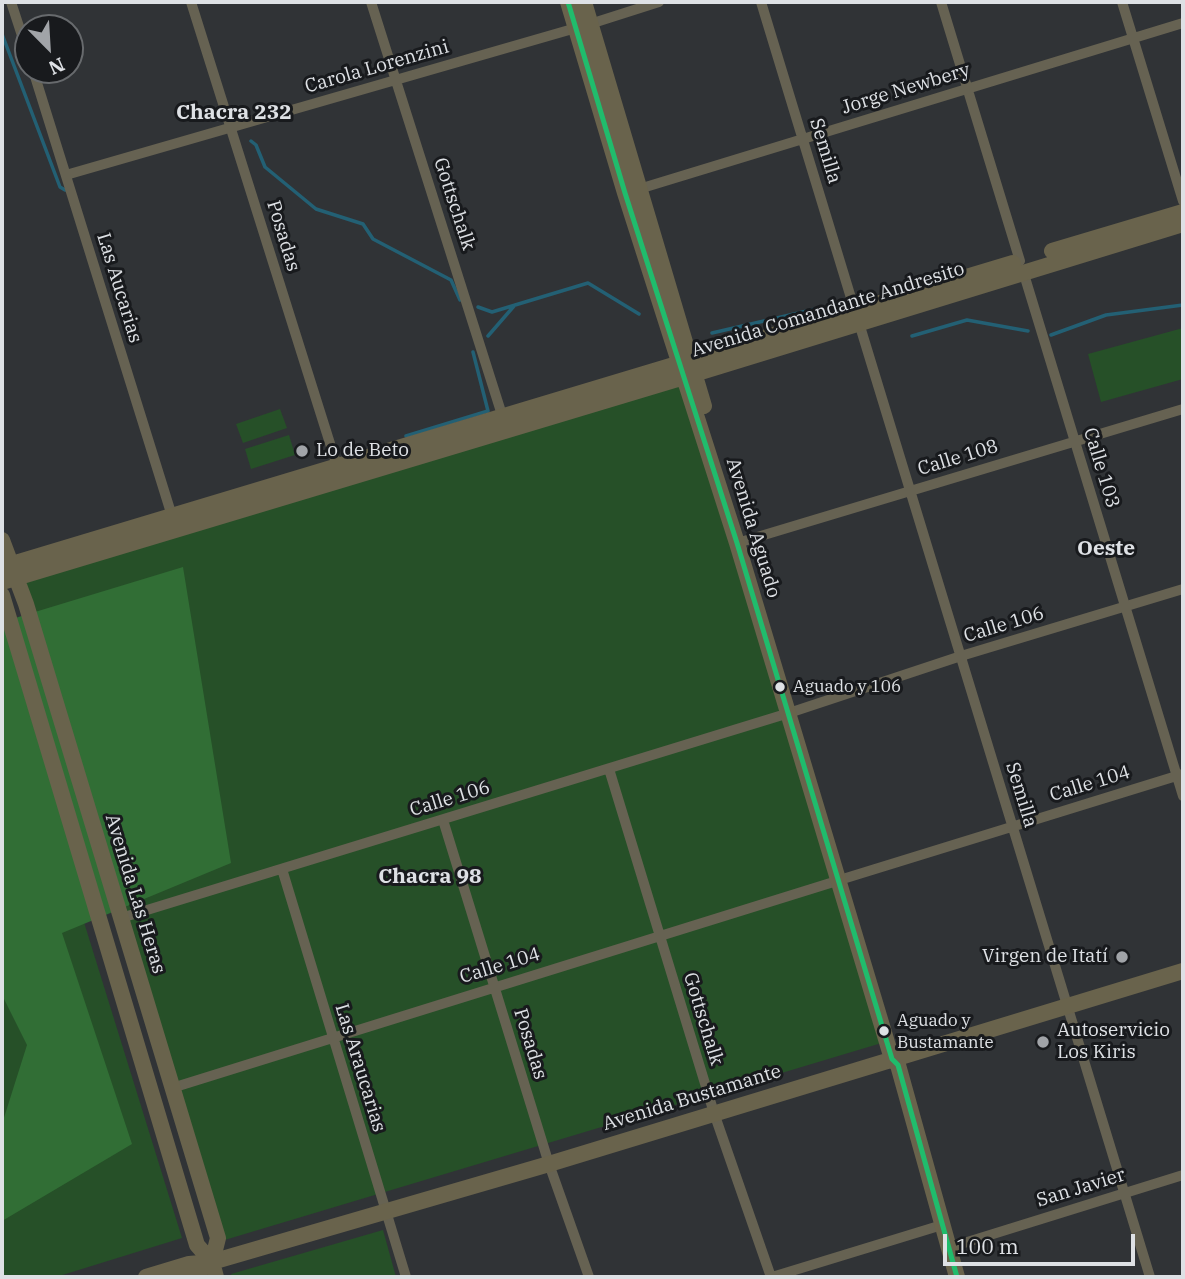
<!DOCTYPE html>
<meta charset="utf-8">
<style>
body{margin:0}
#map{position:relative;width:1185px;height:1279px;overflow:hidden;background:#303336;font-family:"IBM Plex Serif",serif}
canvas{display:block}
.frame{position:absolute;inset:0;border:4px solid #dee1e5;pointer-events:none}
.north{position:absolute;left:14px;top:14px;width:70px;height:70px;box-sizing:border-box;background:#181a1d;border:2px solid #676a6d;border-radius:50%;rotate:156deg;font-size:19px;font-weight:700;line-height:28px;text-align:center;color:#dee1e5}
.north::after{content:'';display:block;margin:auto;width:24px;height:32px;background:#a1a4a8;clip-path:polygon(50% 0,100% 100%,50% 72%,0 100%)}
.scale{position:absolute;left:943px;top:1234px;width:192px;height:32px;box-sizing:border-box;border:4px solid #dee1e5;border-top:0;padding-left:9px;font-size:21px;line-height:24px;white-space:nowrap;color:#dee1e5;-webkit-text-stroke:5px #181a1d;paint-order:stroke}
</style>
<div id="map">
<canvas width="1185" height="1279"></canvas>
<div class="frame"></div>
<div class="north">N</div>
<div class="scale">100 m</div>
</div>
<script>
const context = document.querySelector('canvas').getContext('2d');
context.lineJoin = 'round';
function paint(path, color) { context.fillStyle = color; context.fill(path, 'evenodd'); }
const toPath = rows => new Path2D(rows.map(r => 'M' + r).join(''));
function stroke(path, color, width, dash) { context.strokeStyle = color; context.lineWidth = width; context.lineCap = dash ? 'butt' : 'round'; context.setLineDash(dash || []); context.stroke(path); }
function drawText(font, color, halo, rows, align = 'center') {
  context.font = font + ' "IBM Plex Serif",serif'; context.lineWidth = 6; context.setLineDash([]); context.textBaseline = 'middle'; context.strokeStyle = halo; context.fillStyle = color; for (const [text, x, y, turn = 0] of rows) {
    context.save(); context.translate(x, y); context.rotate((+turn || 0) * Math.PI / 180); context.textAlign = isNaN(turn) ? turn : align; if (halo) context.strokeText(text, 0, 0); context.fillText(text, 0, 0); context.restore();
  }
}
paint(toPath([
 [1183,328,1183,379,1101,402,1088,354],
 [685,383,885,1042,218,1242,18,583],
 [280,409,287,428,243,443,236,424],
 [289,435,295,455,251,469,245,449],
 [2,658,182,1238,56,1277,2,1277],
 [383,1230,396,1277,232,1277,231,1274]
]), '#265028');
paint(toPath([
 [183,567,231,863,62,933,132,1144,2,1221,2,1124,27,1045,2,995,2,622]
]), '#316e35');
stroke(toPath([
 [2,34,60,187,65,190],
 [251,141,256,145,265,167,316,209,363,224,373,239,451,280,460,300],
 [478,307,492,312,588,283,639,314],
 [712,333,820,308],
 [1051,335,1106,315,1183,305],
 [488,336,514,306],
 [912,336,967,320,1028,331],
 [406,436,488,411,473,352]
]), '#236074', 3.5);
stroke(toPath([
 [11,2,28,54],
 [191,2,339,472],
 [371,2,503,418],
 [761,2,855,311],
 [941,2,1020,261],
 [1122,2,1183,201],
 [590,24,659,2],
 [33,70,172,516],
 [66,175,576,28],
 [639,189,1183,23],
 [1023,271,1183,796],
 [859,323,1150,1277],
 [744,541,1183,409],
 [795,711,961,656,1183,589],
 [609,769,714,1113,771,1277],
 [443,820,549,1164,589,1277],
 [282,869,406,1277],
 [846,878,1183,774],
 [121,918,789,713],
 [172,1088,840,880],
 [948,1248,1183,1175],
 [772,1277,942,1225]
]), '#666252', 10);
stroke(toPath([
 [568,2,625,193,737,543,892,1059,898,1065,957,1277],
 [584,2,704,406],
 [1052,251,1183,212],
 [2,540,26,604,218,1238,212,1262],
 [2,567,1013,263],
 [2,582,694,374,1183,224],
 [2,595,197,1245,212,1262,216,1277],
 [146,1277,189,1264,212,1262,549,1164,1183,971],
 [186,1277,193,1275,211,1262]
]), '#69634c', 16);
stroke(toPath([
 [568,2,625,193,737,543,892,1059,898,1065,957,1277]
]), '#20bc6c', 5);
for (const [x, y, r, color] of [
 [302,451,7,"#a1a4a8"],
 [780,687,6,"#dee1e5"],
 [1122,957,7,"#a1a4a8"],
 [884,1031,6,"#dee1e5"],
 [1043,1042,7,"#a1a4a8"]
]) { const dot = new Path2D(); dot.arc(x, y, r, 0, 2 * Math.PI); context.fillStyle = color; context.fill(dot); stroke(dot, '#181a1d', 2.5); }
drawText('17px', '#dee1e5', '#181a1d', [
 ["Aguado y 106",793,687],
 ["Aguado y",897,1021],
 ["Bustamante",897,1043]
], 'left');
drawText('19px', '#dee1e5', '#181a1d', [
 ["Carola Lorenzini",377,67,-16],
 ["Jorge Newbery",906,89,-17],
 ["Semilla",825,151,73],
 ["Gottschalk",454,204,72],
 ["Posadas",283,236,73],
 ["Las Aucarias",119,288,73],
 ["Avenida Comandante Andresito",828,310,-17],
 ["Calle 108",958,458,-17],
 ["Calle 103",1101,468,73],
 ["Avenida Aguado",753,528,73],
 ["Calle 106",1004,625,-17],
 ["Calle 104",1090,784,-17],
 ["Semilla",1021,795,73],
 ["Calle 106",450,799,-17],
 ["Avenida Las Heras",135,894,73],
 ["Calle 104",500,966,-17],
 ["Gottschalk",703,1019,73],
 ["Posadas",530,1044,73],
 ["Las Araucarias",360,1068,73],
 ["Avenida Bustamante",692,1098,-17],
 ["San Javier",1081,1188,-17]
]);
drawText('19px', '#dee1e5', '#181a1d', [
 ["Lo de Beto",316,451],
 ["Virgen de Itatí",1108,957,"right"],
 ["Autoservicio",1057,1031],
 ["Los Kiris",1057,1053]
], 'left');
drawText('bold 21px', '#dee1e5', '#181a1d', [
 ["Chacra 232",234,113],
 ["Oeste",1106,549],
 ["Chacra 98",430,877]
]);
</script>
